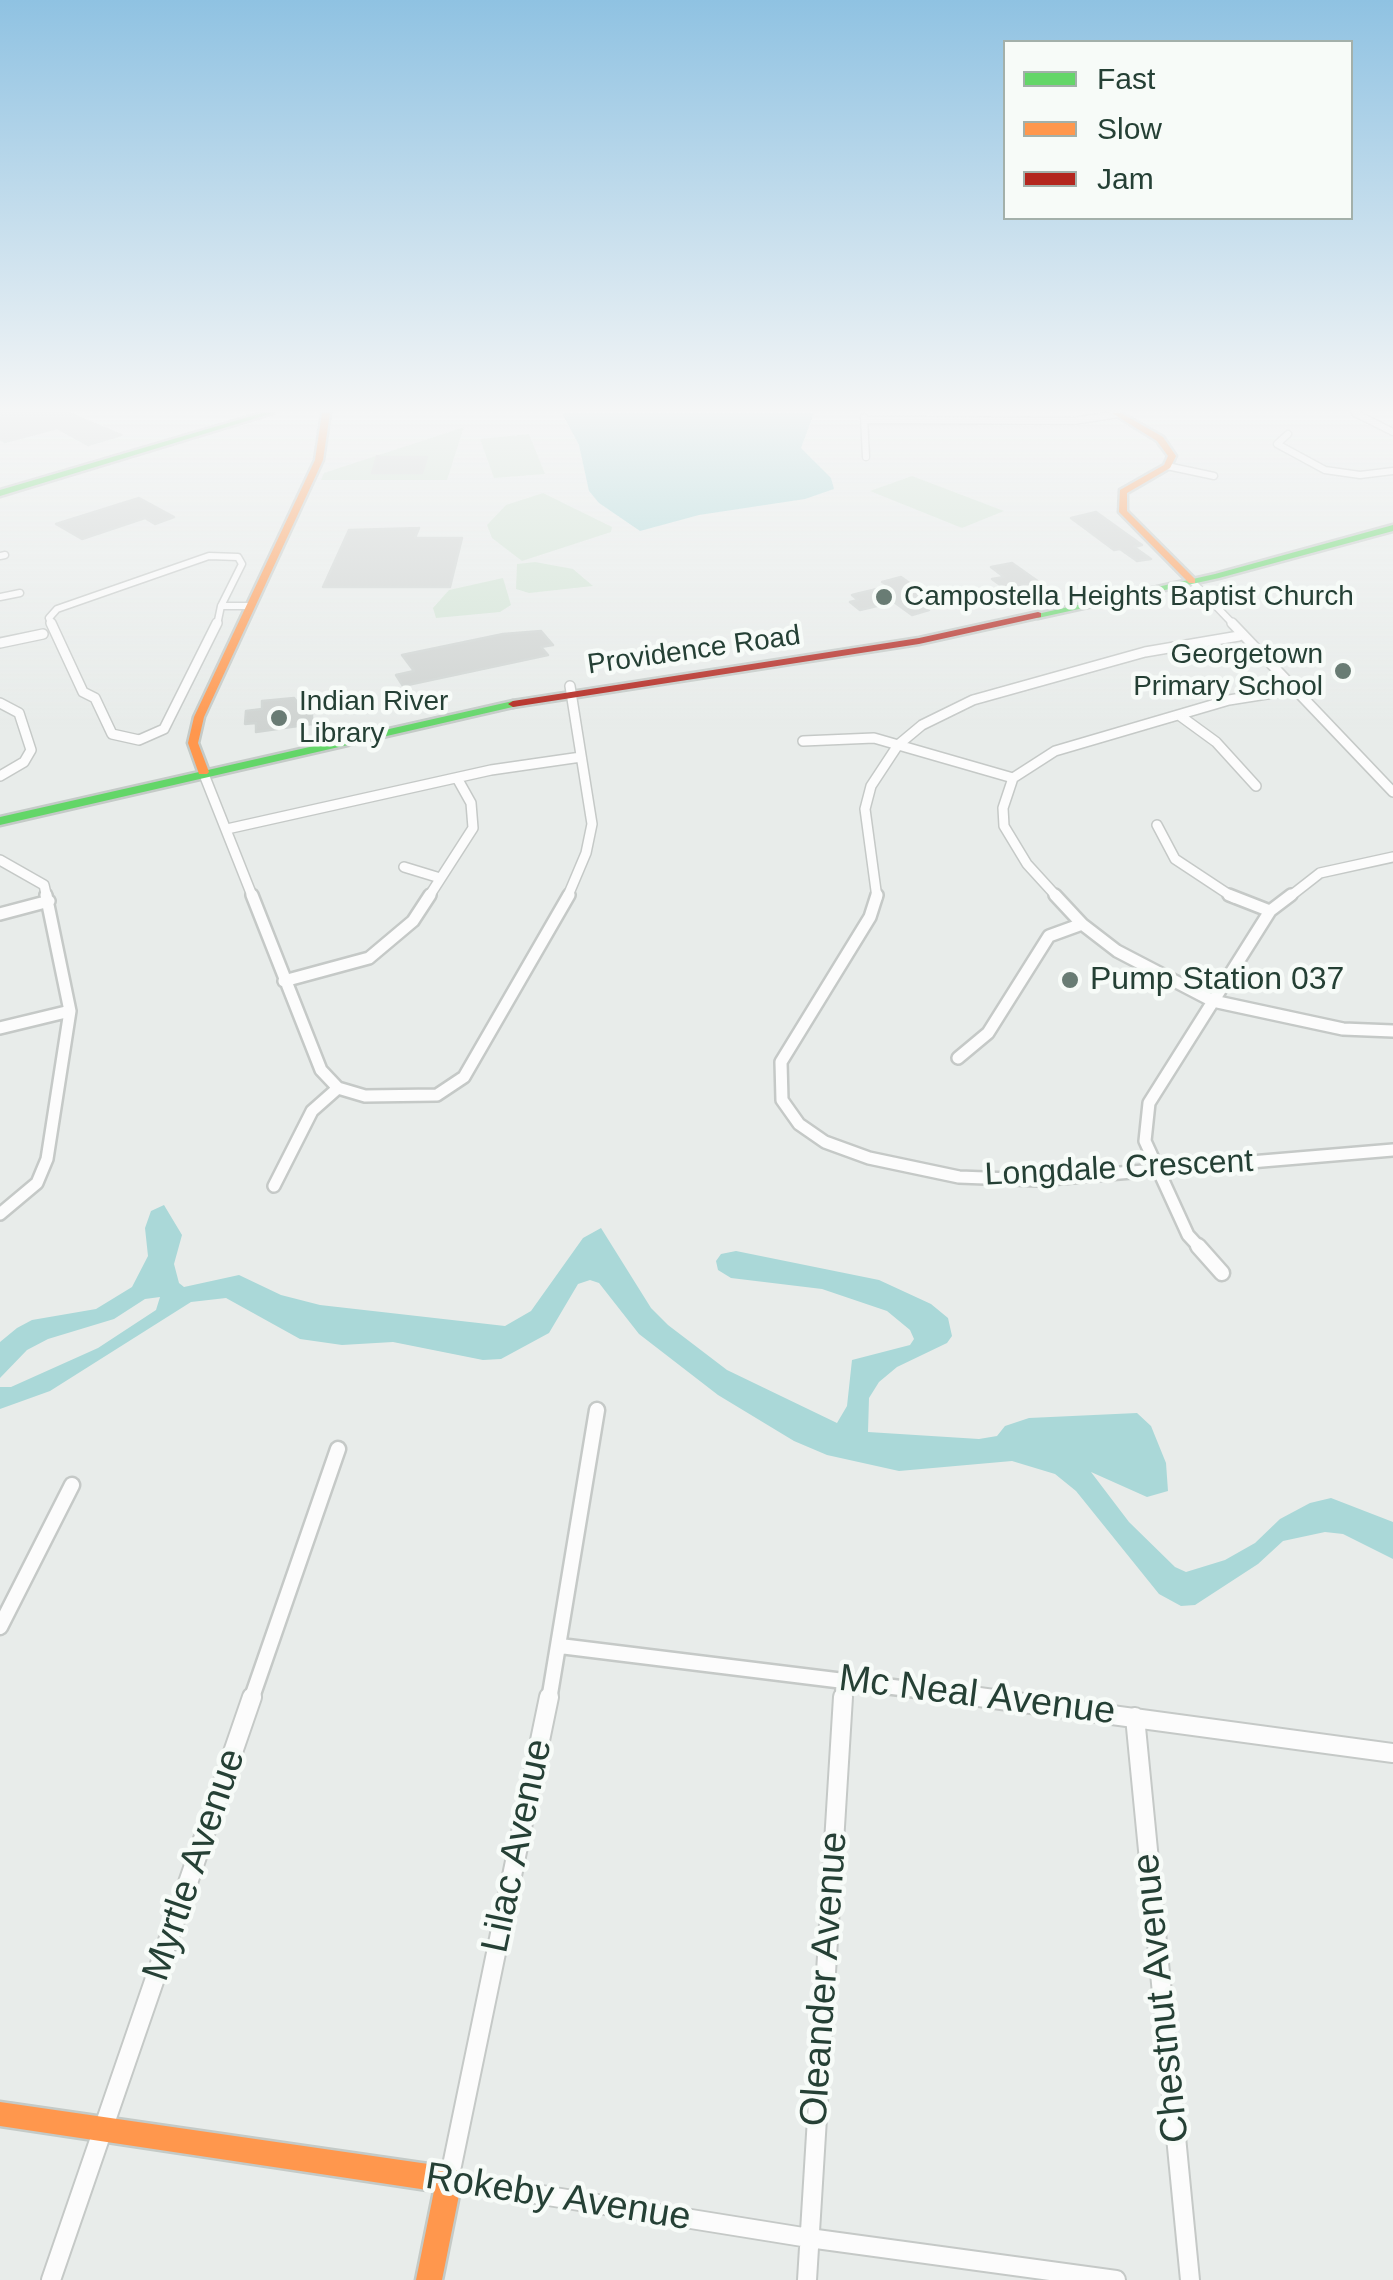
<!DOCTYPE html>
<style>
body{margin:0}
#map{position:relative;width:1393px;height:2280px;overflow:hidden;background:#e8ecea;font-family:Helvetica,sans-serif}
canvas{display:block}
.legend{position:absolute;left:1003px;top:40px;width:350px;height:180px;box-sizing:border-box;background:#f7fbf8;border:2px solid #a3b0aa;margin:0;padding:12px 18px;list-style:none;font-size:30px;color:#254035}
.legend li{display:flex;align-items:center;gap:20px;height:50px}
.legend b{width:50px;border:2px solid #a3b0aa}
</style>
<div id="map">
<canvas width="1393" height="2280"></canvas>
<ul class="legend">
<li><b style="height:12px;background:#63d668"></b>Fast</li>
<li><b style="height:12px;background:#ff974d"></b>Slow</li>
<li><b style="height:12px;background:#b3261e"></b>Jam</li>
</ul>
</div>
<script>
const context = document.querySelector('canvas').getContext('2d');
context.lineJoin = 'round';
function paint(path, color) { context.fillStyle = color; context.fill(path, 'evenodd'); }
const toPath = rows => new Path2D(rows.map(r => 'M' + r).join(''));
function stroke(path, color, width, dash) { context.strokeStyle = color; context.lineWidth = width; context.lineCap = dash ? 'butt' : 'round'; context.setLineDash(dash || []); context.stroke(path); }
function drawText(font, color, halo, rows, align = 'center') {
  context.font = font + ' Helvetica,sans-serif'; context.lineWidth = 9; context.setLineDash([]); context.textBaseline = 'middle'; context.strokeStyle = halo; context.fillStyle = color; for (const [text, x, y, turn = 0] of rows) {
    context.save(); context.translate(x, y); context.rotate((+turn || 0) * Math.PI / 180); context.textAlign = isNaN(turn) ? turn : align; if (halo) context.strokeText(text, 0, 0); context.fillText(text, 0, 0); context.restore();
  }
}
paint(toPath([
 [464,427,447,480,321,480,324,473],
 [529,434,545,474,494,478,480,439],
 [912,476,1004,511,962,528,870,491],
 [543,493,612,527,611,532,522,561,492,538,487,525,506,505],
 [535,562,573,569,593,586,529,593,516,589,517,564],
 [503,578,511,605,500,612,436,618,433,608,449,590]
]), '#d2e4d5');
paint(toPath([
 [562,413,814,413,801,448,831,478,834,489,805,499,699,515,640,531,599,503,589,491,579,445],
 [164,1205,182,1235,174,1264,179,1283,184,1287,239,1275,281,1295,320,1305,505,1326,531,1311,583,1238,601,1228,651,1308,668,1325,727,1370,837,1423,847,1406,852,1360,910,1345,914,1339,910,1330,887,1311,822,1289,731,1278,718,1270,716,1261,721,1254,736,1251,879,1280,931,1304,948,1318,952,1336,947,1343,897,1367,879,1382,869,1398,868,1432,979,1439,997,1436,1005,1426,1029,1418,1137,1413,1151,1426,1166,1463,1168,1491,1147,1497,1091,1472,1129,1522,1175,1567,1186,1572,1225,1560,1255,1543,1280,1519,1310,1503,1331,1498,1393,1522,1393,1559,1343,1534,1325,1532,1283,1541,1258,1564,1195,1605,1181,1606,1159,1594,1076,1491,1055,1474,1012,1461,899,1471,827,1455,794,1441,718,1395,639,1334,599,1283,590,1280,578,1284,549,1333,501,1359,483,1360,393,1342,342,1345,300,1339,226,1298,191,1302,50,1391,0,1409,0,1387,11,1387,98,1348,156,1310,160,1297,145,1299,114,1319,48,1339,27,1350,0,1378,0,1342,17,1328,32,1320,96,1309,132,1287,148,1256,145,1228,151,1211]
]), '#aad8d8');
const building = toPath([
 [0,413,68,413,121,435,88,445,57,428,5,442,0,439,0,413],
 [377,456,381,457,427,457,422,473,372,473,377,456],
 [139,498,174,517,155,524,145,518,82,539,56,524,139,498],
 [1096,512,1142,545,1134,547,1151,559,1137,561,1120,549,1114,550,1071,518,1096,512],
 [419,528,415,538,462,538,450,587,323,587,349,530,419,528],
 [1012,563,1039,582,1022,585,1033,593,1011,593,992,579,1004,577,991,567,1012,563],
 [901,577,925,594,911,598,929,610,912,615,894,602,860,610,850,602,858,600,852,595,889,586,882,582,901,577],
 [541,631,553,645,541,647,548,655,403,686,396,675,414,671,402,655,503,634,541,631],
 [294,698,297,702,312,701,312,724,256,732,256,723,245,724,246,711,262,709,262,701,294,698]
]);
paint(building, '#cfd3d1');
stroke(building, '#d0d5d3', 2.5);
const streetFar4 = toPath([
 [1355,413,1393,432],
 [864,417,866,457],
 [865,420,1074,421,1118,414],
 [1288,434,1277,444,1325,470,1360,475,1393,471],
 [1167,466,1214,476],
 [0,556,5,555],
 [1192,581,1234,625],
 [0,597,20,593],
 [221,606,251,606],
 [52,625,49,618,57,609,209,556,238,557,242,564,221,606],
 [217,625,221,606]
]);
const streetFar3 = toPath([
 [51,623,83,692,95,698,112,734,139,740,164,729,217,623],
 [1232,623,1393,792],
 [0,643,43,634],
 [0,703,19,713,31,750,24,762,0,776],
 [1179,715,1216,742,1256,786],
 [803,741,874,738,1013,778],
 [203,772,253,898],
 [1157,825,1175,859,1234,898],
 [227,829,491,770,581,757],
 [0,860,44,885,47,898],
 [404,867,440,878],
 [428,898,473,828,471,803,457,778],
 [567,898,586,853,592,824,570,686],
 [877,898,865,809,871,786,898,745,922,725,973,700,1145,652,1239,636],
 [1058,898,1027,864,1004,826,1003,808,1013,778,1055,751,1229,700,1292,690],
 [1288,898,1320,873,1393,857]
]);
const streetFar2 = toPath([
 [252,895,321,1070,338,1088,365,1096,437,1095,464,1077,569,895],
 [877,895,870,917,781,1062,782,1100,799,1124,825,1142,869,1158,959,1177,1037,1180,1393,1150],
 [1055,895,1082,924,1117,951,1213,1001,1343,1029,1393,1031],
 [1229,895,1270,911],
 [0,914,49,901],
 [284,981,369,958,413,921,430,895],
 [0,1028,70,1011],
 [958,1058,988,1033,1049,936,1082,924],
 [274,1186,312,1111,338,1088],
 [0,1214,37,1183,47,1159,70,1011,46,895],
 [1200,1248,1188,1235,1145,1141,1149,1103,1270,911,1291,895]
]);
const streetFar1 = toPath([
 [1198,1246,1222,1273],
 [0,1627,72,1485],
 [560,1646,998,1700],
 [251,1700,338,1449],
 [549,1700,597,1410],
 [843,1700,844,1679]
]);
const street = toPath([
 [549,1697,449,2180,809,2238,1116,2280],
 [979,1697,1393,1753],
 [1135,1717,1190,2280],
 [51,2280,252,1697],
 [807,2280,843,1697]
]);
const fast = toPath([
 [262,413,273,413,0,496,0,490,262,413],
 [1393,525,1393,531,1219,578,1038,618,1033,615,1215,574,1393,525],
 [513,701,517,702,517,706,0,825,0,817,513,701]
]);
const slow = toPath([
 [322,413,330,413,323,460,204,717,198,743,209,772,207,774,199,774,188,743,194,717,315,460,322,413],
 [1112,413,1121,413,1163,437,1176,456,1170,468,1127,493,1127,511,1195,579,1195,583,1189,583,1119,512,1120,490,1164,465,1168,456,1157,441,1112,413],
 [0,2102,449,2167,458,2171,462,2180,442,2280,416,2280,434,2191,0,2126,0,2102]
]);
const jam = toPath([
 [1038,612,1041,613,1041,617,919,644,513,707,508,704,513,701,919,638,1038,612]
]);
stroke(streetFar4, '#c5c9c7', 9);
stroke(streetFar3, '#c5c9c7', 12);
stroke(streetFar2, '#c5c9c7', 16);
stroke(streetFar1, '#c5c9c7', 19);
stroke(street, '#c5c9c7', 22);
stroke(fast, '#c4cac7', 5);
stroke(slow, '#c4cac7', 5);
stroke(jam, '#c4cac7', 5);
stroke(streetFar4, '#fcfcfc', 6);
stroke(streetFar3, '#fcfcfc', 9);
stroke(streetFar2, '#fcfcfc', 11);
stroke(streetFar1, '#fcfcfc', 14);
stroke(street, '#fcfcfc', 18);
paint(fast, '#63d668');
paint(slow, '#ff974d');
paint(jam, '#b3261e');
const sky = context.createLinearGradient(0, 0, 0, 732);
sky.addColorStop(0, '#8fc2e2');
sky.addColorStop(0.56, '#f5f6f6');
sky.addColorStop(1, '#f5f6f600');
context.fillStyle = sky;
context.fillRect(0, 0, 1393, 732);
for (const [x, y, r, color] of [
 [884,597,10,"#697c74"],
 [1343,671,10,"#697c74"],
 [279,718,10,"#697c74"],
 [1070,980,10,"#697c74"]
]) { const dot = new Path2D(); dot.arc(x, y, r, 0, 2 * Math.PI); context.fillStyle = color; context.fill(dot); stroke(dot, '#f7fbf8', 4); }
drawText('28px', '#254035', '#f7fbf8', [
 ["Campostella Heights Baptist Church",904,597],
 ["Georgetown",1323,655,"right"],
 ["Primary School",1323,687,"right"],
 ["Indian River",299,702],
 ["Library",299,734]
], 'left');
drawText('28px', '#254035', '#f7fbf8', [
 ["Providence Road",694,651,-8]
]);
drawText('32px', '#254035', '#f7fbf8', [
 ["Pump Station 037",1090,980]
], 'left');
drawText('32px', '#254035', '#f7fbf8', [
 ["Longdale Crescent",1119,1169,-3]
]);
drawText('38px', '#254035', '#f7fbf8', [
 ["Mc Neal Avenue",977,1696,7],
 ["Lilac Avenue",518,1846,-78],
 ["Myrtle Avenue",195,1865,-71],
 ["Oleander Avenue",825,1979,-86],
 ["Chestnut Avenue",1162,1998,-96],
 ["Rokeby Avenue",558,2198,9]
]);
</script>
